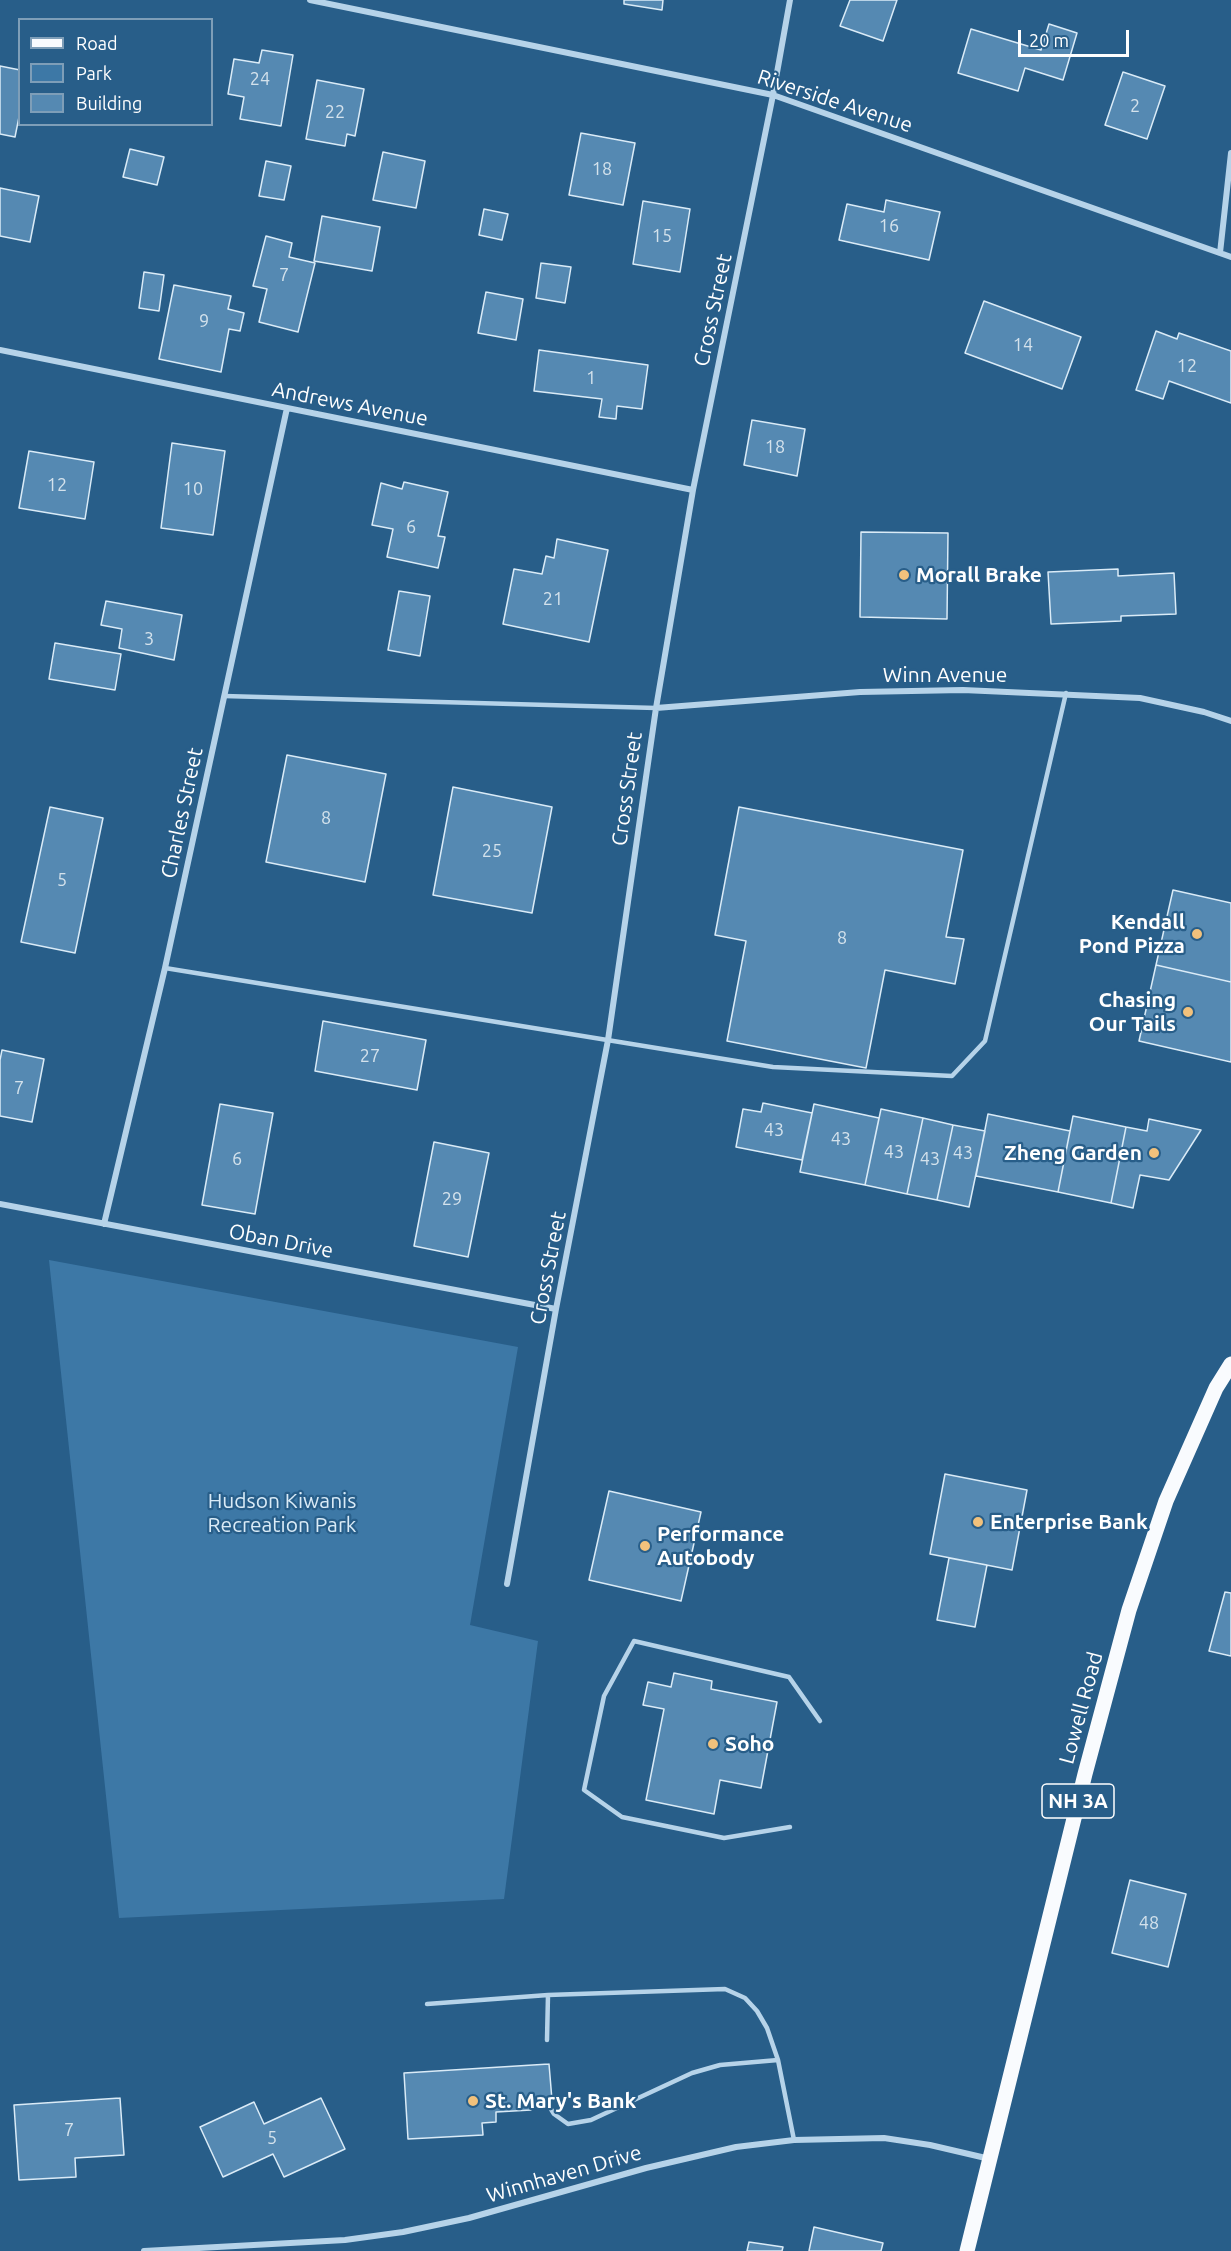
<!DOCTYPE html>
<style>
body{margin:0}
#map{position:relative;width:1231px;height:2251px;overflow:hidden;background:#285e89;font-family:Ubuntu,sans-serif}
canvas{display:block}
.legend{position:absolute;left:18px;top:18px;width:195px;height:108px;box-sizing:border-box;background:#285e89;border:2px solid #7e9eb8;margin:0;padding:8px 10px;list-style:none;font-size:18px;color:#fff}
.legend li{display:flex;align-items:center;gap:12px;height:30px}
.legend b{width:30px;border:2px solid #7e9eb8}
.scale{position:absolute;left:1018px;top:30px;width:111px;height:27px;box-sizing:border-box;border:3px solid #fff;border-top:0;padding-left:8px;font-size:18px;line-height:21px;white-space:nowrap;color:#fff;-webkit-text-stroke:4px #285e89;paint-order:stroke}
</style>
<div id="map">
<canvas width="1231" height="2251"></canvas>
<ul class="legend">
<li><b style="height:8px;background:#f9fbfe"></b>Road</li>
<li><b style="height:16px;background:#3d78a6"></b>Park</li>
<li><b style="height:16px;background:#5589b2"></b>Building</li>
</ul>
<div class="scale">20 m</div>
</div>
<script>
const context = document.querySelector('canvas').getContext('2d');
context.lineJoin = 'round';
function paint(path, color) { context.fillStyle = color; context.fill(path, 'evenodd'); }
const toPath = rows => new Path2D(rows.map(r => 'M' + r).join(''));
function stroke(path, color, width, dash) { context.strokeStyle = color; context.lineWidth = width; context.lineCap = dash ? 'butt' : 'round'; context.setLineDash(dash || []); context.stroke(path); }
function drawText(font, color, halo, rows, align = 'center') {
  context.font = font + ' Ubuntu,sans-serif'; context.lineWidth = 4.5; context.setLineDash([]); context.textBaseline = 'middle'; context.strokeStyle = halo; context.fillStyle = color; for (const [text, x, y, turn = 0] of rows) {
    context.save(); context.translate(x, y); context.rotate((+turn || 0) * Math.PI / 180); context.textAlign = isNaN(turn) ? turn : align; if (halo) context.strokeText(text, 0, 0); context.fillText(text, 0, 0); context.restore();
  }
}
paint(toPath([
 [49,1260,518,1347,470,1625,538,1641,504,1899,119,1918]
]), '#3d78a6');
const building = toPath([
 [624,0,663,0,662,10,624,4,624,0],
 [850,0,897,0,883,41,840,26,850,0],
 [1049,24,1077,33,1063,80,1025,68,1018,91,958,73,971,29,1041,50,1049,24],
 [262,50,293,55,281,126,240,119,244,97,228,94,234,59,259,63,262,50],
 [0,66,20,70,20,112,15,137,0,134,0,66],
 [1123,72,1165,86,1147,139,1105,125,1123,72],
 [317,80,364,89,355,136,347,134,345,146,306,139,317,80],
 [581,133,635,143,623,205,569,195,581,133],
 [130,149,164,157,157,185,123,177,130,149],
 [383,152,425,161,416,208,373,200,383,152],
 [266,161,291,166,284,200,259,196,266,161],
 [0,188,39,196,30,242,0,236,0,188],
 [886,200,940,212,929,260,839,240,847,204,884,212,886,200],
 [643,201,690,209,680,272,633,264,643,201],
 [484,209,508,214,502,240,479,235,484,209],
 [322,216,380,227,372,271,314,261,322,216],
 [266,236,292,243,289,257,315,263,298,332,259,322,267,289,253,286,266,236],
 [541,263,571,267,565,303,536,298,541,263],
 [144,272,164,275,159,311,139,308,144,272],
 [174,285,231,296,228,309,244,313,240,331,229,329,221,372,159,359,174,285],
 [486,292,523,299,516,340,478,333,486,292],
 [984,301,1081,337,1062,389,965,353,984,301],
 [1156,331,1177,339,1179,333,1231,351,1231,403,1169,381,1163,399,1136,390,1156,331],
 [539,350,648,365,642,409,617,406,616,419,599,417,602,399,534,391,539,350],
 [752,420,805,429,797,476,744,465,752,420],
 [172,443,225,451,213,535,161,528,172,443],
 [29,451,94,462,85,519,19,508,29,451],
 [404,482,448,492,438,536,445,537,438,568,387,557,393,529,372,525,381,483,402,489,404,482],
 [861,532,948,533,947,619,860,617,861,532],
 [557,539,608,550,589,642,503,624,514,569,542,574,546,556,554,558,557,539],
 [1118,569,1118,576,1174,573,1176,614,1121,616,1121,621,1051,624,1048,572,1118,569],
 [399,591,430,596,420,656,388,650,399,591],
 [106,601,182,615,174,660,119,648,122,629,101,625,106,601],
 [55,643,121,654,115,690,49,679,55,643],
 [287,755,386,774,365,882,266,862,287,755],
 [453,787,552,807,532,913,433,895,453,787],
 [50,807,103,818,75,953,21,942,50,807],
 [739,807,963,850,946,937,964,939,955,984,885,970,866,1068,727,1041,746,941,715,935,739,807],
 [1173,890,1231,903,1231,982,1156,965,1173,890],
 [1156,965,1231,982,1231,1062,1139,1041,1156,965],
 [323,1021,426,1040,417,1090,315,1071,323,1021],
 [2,1050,44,1059,32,1122,0,1116,0,1060,2,1050],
 [763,1103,812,1113,802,1160,736,1147,743,1109,761,1112,763,1103],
 [220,1104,273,1113,255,1214,202,1205,220,1104],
 [814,1104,879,1118,865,1185,800,1172,814,1104],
 [881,1109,923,1118,907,1194,865,1185,881,1109],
 [988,1114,1070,1131,1058,1192,976,1176,988,1114],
 [1073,1116,1126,1127,1111,1203,1058,1192,1073,1116],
 [923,1118,953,1125,937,1200,907,1194,923,1118],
 [1149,1119,1201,1130,1169,1180,1140,1175,1133,1208,1111,1203,1126,1127,1147,1131,1149,1119],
 [953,1125,985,1131,969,1207,937,1200,953,1125],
 [434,1142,489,1153,468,1257,414,1246,434,1142],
 [945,1474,1027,1490,1012,1570,930,1554,945,1474],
 [609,1491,701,1512,681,1601,589,1580,609,1491],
 [949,1558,987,1565,975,1627,937,1620,949,1558],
 [1225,1592,1231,1593,1231,1656,1209,1651,1225,1592],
 [674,1673,712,1681,711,1689,777,1702,761,1788,720,1780,714,1814,646,1800,664,1709,643,1705,648,1682,671,1687,674,1673],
 [1130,1880,1186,1894,1168,1967,1112,1953,1130,1880],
 [549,2064,552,2100,530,2102,531,2110,496,2112,496,2122,482,2123,483,2135,408,2139,404,2073,549,2064],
 [120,2098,124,2155,75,2158,76,2177,19,2180,14,2105,120,2098],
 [321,2098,345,2149,284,2177,273,2154,223,2177,200,2127,254,2102,264,2124,321,2098],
 [814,2227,883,2243,881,2251,809,2251,814,2227],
 [749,2242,783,2247,782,2251,747,2251,749,2242]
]);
paint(building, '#5589b2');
stroke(building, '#daebf7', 1.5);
stroke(toPath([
 [224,696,656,708],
 [165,968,773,1067,952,1076,985,1041,1066,693],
 [790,1827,724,1838,622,1817,584,1790,604,1696,634,1641,789,1677,820,1721],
 [427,2004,548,1995,725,1989,745,1998,757,2011,767,2028,778,2060,794,2140],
 [547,2040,548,1995],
 [549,2106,554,2114,568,2124,591,2120,692,2073,720,2065,778,2060]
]), '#b6d3e9', 4.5);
stroke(toPath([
 [310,0,773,95,1231,257],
 [1220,253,1231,153],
 [0,350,693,490],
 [656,708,860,692,963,690,1140,698,1204,712,1231,721],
 [0,1204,556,1309],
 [104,1224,165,968,287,408],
 [507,1584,556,1309,608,1040,656,708,693,490,773,95,790,0],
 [144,2251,345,2240,403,2232,469,2218,646,2168,736,2147,794,2140,884,2138,930,2145,990,2159]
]), '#b6d3e9', 6);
stroke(toPath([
 [967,2251,1085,1774,1129,1610,1166,1501,1216,1388,1231,1364]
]), '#f9fbfe', 15);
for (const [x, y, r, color] of [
 [904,575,6,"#f1c17c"],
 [1197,934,6,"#f1c17c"],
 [1188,1012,6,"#f1c17c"],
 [1154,1153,6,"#f1c17c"],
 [978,1522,6,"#f1c17c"],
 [645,1546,6,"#f1c17c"],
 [713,1744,6,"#f1c17c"],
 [473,2101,6,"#f1c17c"]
]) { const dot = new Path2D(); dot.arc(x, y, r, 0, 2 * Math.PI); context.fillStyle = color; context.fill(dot); stroke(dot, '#285e89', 2); }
drawText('18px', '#d4e2ec', null, [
 ["24",260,79],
 ["2",1135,106],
 ["22",335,112],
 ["18",602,169],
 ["16",889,226],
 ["15",662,236],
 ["7",284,275],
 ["9",204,321],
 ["14",1023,345],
 ["12",1187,366],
 ["1",591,378],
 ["18",775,447],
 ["12",57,485],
 ["10",193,489],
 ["6",411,527],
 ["21",553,599],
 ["3",149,639],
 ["8",326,818],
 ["25",492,851],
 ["5",62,880],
 ["8",842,938],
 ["27",370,1056],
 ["7",19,1088],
 ["43",774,1130],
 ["43",841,1139],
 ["43",894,1152],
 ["43",963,1153],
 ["6",237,1159],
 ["43",930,1159],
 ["29",452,1199],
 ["48",1149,1923],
 ["7",69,2130],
 ["5",272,2138]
]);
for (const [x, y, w] of [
 [1078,1801,72]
]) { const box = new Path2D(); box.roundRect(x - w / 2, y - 17, w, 34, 4.5); context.fillStyle = '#285e89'; context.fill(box); stroke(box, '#fff', 1.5); }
drawText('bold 20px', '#fff', null, [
 ["NH 3A",1078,1801]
]);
drawText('21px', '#fff', '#285e89', [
 ["Riverside Avenue",835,101,18],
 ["Cross Street",713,310,-78],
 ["Andrews Avenue",350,404,11],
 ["Winn Avenue",945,675],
 ["Cross Street",627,789,-82],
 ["Charles Street",182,813,-78],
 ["Oban Drive",281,1241,11],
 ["Cross Street",548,1268,-79],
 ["Lowell Road",1081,1708,-75],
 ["Winnhaven Drive",564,2174,-16]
]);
drawText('bold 21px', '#fff', '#285e89', [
 ["Morall Brake",916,575],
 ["Kendall",1185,922,"right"],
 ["Pond Pizza",1185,946,"right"],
 ["Chasing",1176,1000,"right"],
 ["Our Tails",1176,1024,"right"],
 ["Zheng Garden",1142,1153,"right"],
 ["Enterprise Bank",990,1522],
 ["Performance",657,1534],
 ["Autobody",657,1558],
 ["Soho",725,1744],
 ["St. Mary's Bank",485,2101]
], 'left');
drawText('21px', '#daebf7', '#285e89', [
 ["Hudson Kiwanis",282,1501],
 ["Recreation Park",282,1525]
]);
</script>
